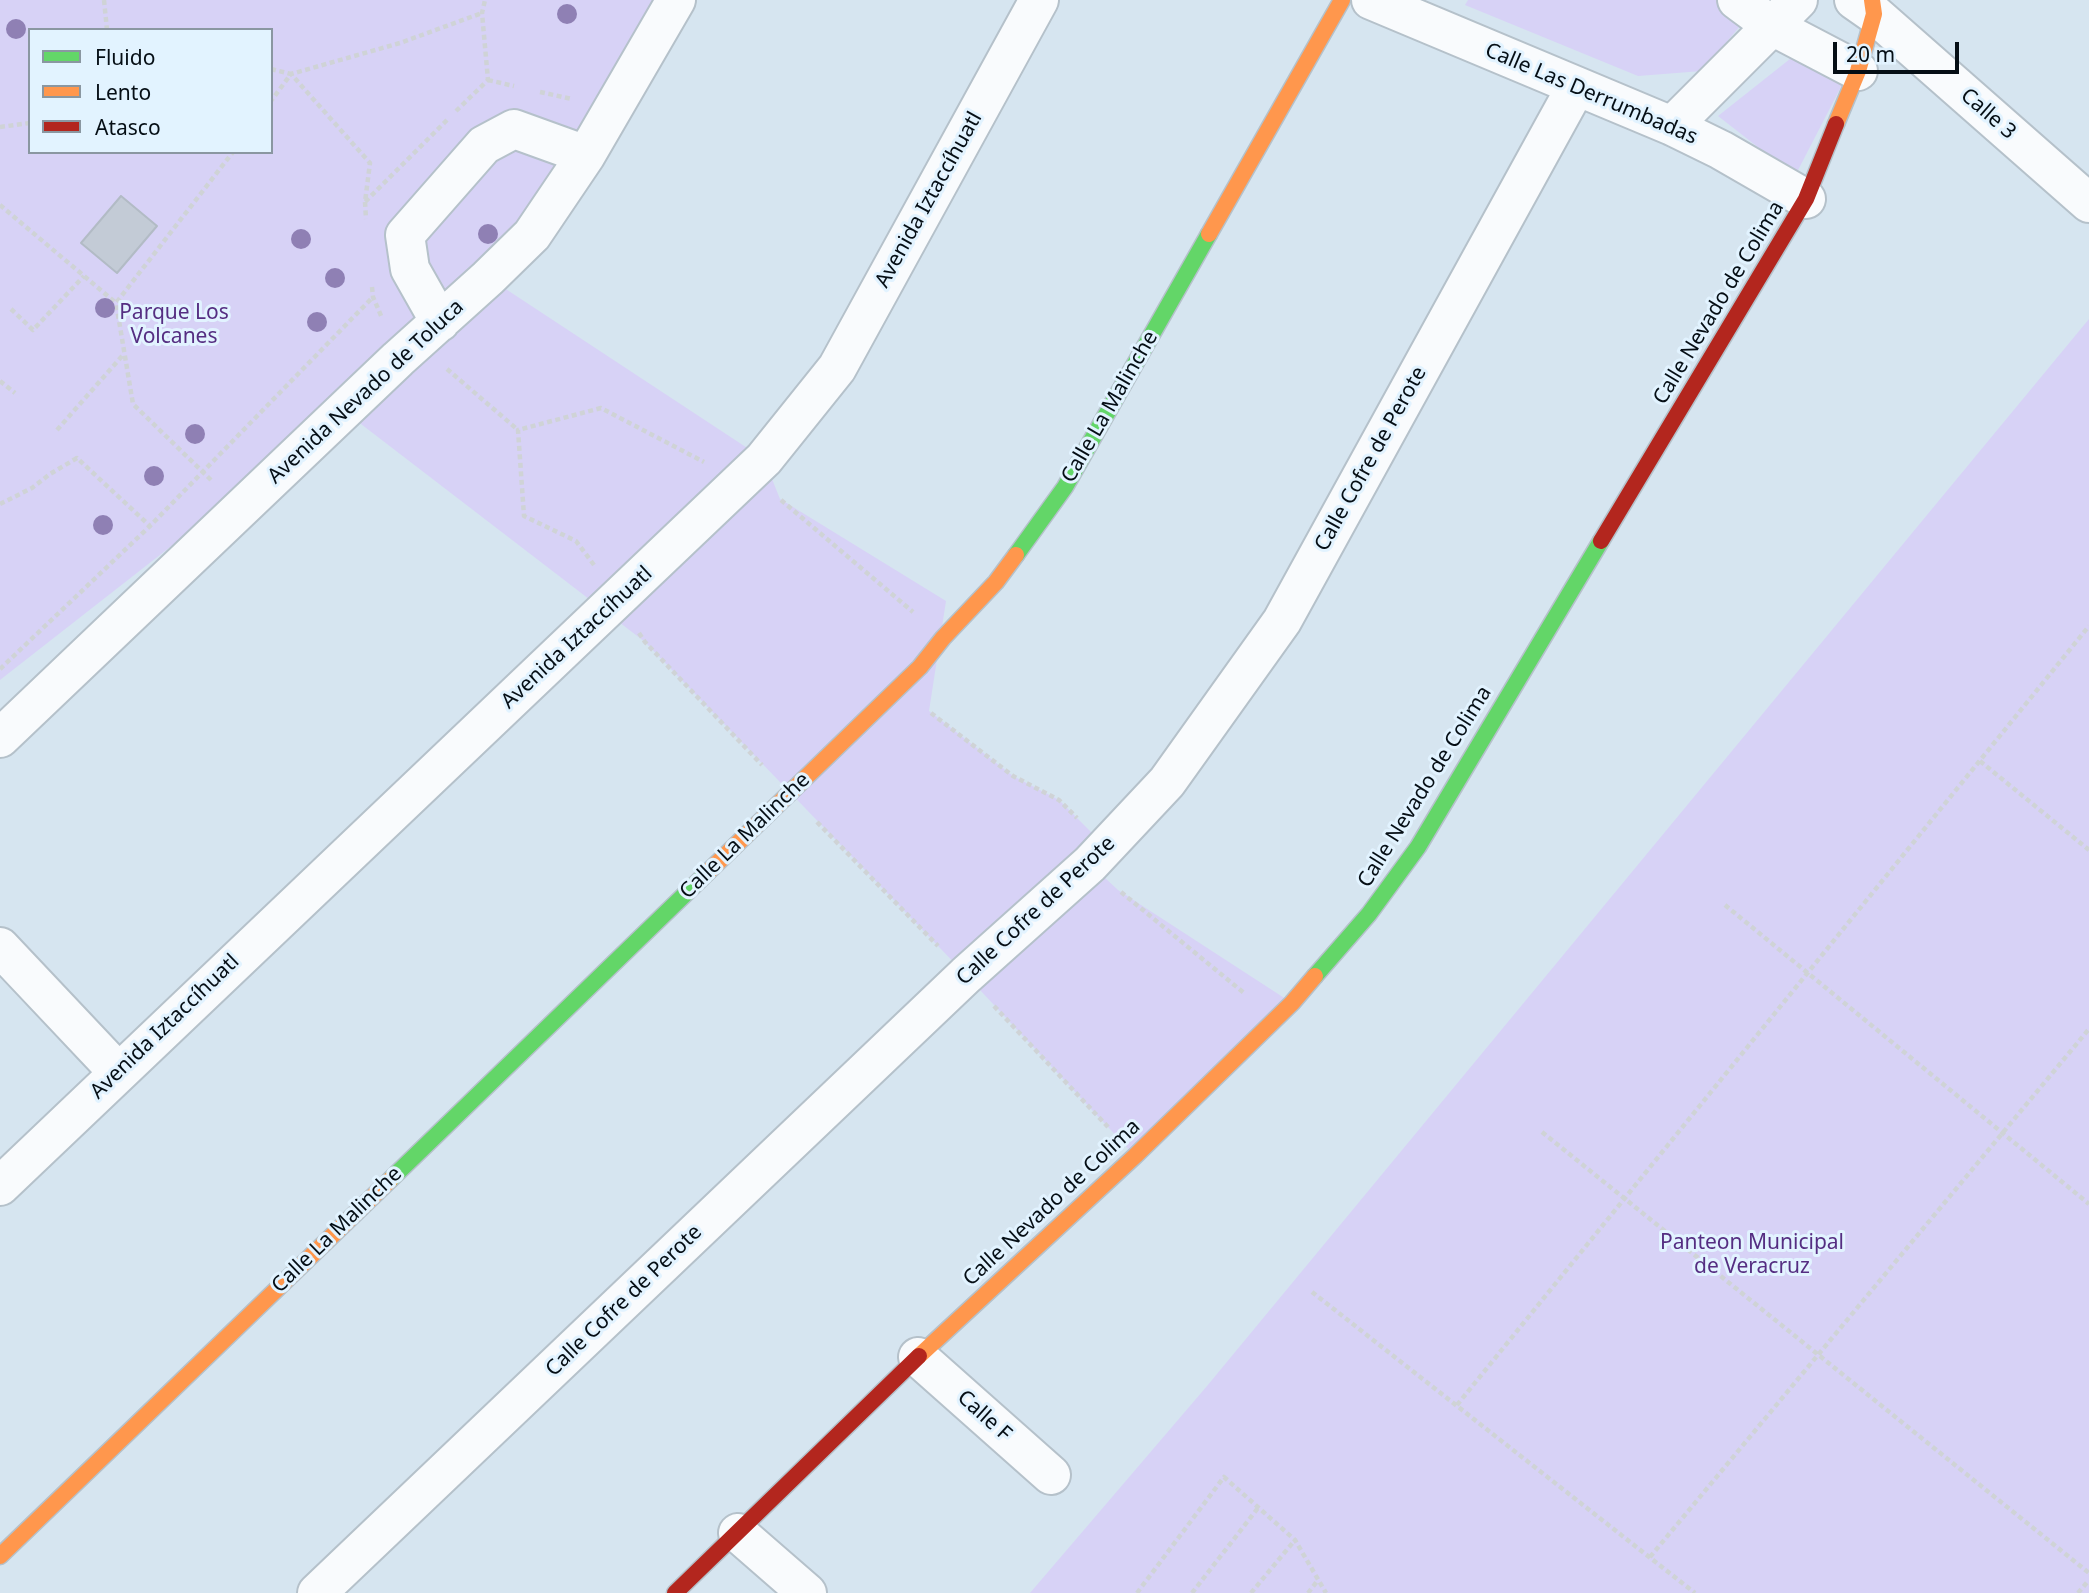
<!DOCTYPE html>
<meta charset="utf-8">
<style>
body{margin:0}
#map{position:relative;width:2089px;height:1593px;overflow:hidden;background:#d6e5f0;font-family:"Noto Sans",sans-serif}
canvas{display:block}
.legend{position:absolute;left:28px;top:28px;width:245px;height:126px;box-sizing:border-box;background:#e2f3ff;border:2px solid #8a97a1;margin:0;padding:9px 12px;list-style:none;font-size:21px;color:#050e15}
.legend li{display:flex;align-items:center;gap:14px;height:35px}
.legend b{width:35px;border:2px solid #8a97a1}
.scale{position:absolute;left:1833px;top:42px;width:126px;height:32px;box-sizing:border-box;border:4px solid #050e15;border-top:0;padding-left:9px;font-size:21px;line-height:24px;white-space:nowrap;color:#050e15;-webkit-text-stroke:5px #e2f3ff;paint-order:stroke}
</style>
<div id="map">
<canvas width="2089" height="1593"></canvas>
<ul class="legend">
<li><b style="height:9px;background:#63d668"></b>Fluido</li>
<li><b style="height:9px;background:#ff974d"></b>Lento</li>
<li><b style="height:9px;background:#b3261e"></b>Atasco</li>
</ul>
<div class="scale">20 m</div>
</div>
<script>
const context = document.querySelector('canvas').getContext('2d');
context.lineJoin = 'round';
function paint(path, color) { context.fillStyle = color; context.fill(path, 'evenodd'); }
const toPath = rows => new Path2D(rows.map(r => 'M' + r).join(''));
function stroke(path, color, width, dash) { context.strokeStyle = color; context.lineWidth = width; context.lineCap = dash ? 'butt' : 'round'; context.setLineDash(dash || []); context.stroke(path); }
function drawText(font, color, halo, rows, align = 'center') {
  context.font = font + ' "Noto Sans",sans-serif'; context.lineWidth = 6; context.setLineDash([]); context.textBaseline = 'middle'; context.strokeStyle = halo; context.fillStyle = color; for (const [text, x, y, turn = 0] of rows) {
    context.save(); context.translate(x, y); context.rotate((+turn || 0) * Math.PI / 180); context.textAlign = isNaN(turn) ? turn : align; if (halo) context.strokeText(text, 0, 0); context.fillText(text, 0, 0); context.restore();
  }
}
paint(toPath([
 [0,0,676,0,489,278,764,459,780,499,946,601,929,711,1013,776,1059,800,1106,847,1090,864,1118,890,1292,1003,1135,1156,966,975,645,642,344,411,0,680],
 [30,30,271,30,271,152,30,152],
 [1468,0,1716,0,1746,19,1702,71,1638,76,1465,5],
 [1795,55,1843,83,1795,176,1718,116],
 [2089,319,2089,1593,1030,1593,1207,1386]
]), '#d7d2f6');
const building = toPath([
 [121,196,157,226,117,273,81,243,121,196]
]);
paint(building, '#c3cbd6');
stroke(building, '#b2bbc5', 2);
const street = toPath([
 [1371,0,1672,126,1721,150,1806,199],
 [1737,0,1772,26,1858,71],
 [1854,0,1874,14,2089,203],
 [1672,126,1798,0],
 [440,322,410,269,405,235,484,145,514,129,586,155],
 [0,738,398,359,488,278,532,235,586,155,676,0],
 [0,947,118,1072],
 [0,1186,764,459,837,368,1039,0],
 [918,1357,1051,1475],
 [738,1533,807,1593],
 [317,1593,966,975,1090,864,1167,782,1282,621,1576,87]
]);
const fast = toPath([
 [1016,555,1065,487,1209,234],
 [1315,976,1369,914,1418,847,1601,541],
 [391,1179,708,872]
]);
const slow = toPath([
 [1836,124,1858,71,1874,14,1872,0],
 [1209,234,1342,0],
 [708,872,920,667,943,638,996,582,1016,555],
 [919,1356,1135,1156,1292,1003,1315,976],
 [0,1556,391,1179]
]);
const jam = toPath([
 [1601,541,1806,199,1836,124],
 [675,1593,919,1356]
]);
stroke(street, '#b5c1ca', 42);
stroke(fast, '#b5c1ca', 19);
stroke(slow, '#b5c1ca', 19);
stroke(jam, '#b5c1ca', 19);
stroke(toPath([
 [104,0,107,30],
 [271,69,291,74,271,101],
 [488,80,514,86],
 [540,92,572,99],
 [456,111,488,80,482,13,485,0],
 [447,120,365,202,370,163,291,74,400,43,482,13],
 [0,127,30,123],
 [365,202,366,219],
 [0,205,116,303],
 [372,287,373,297,382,318],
 [11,309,33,330,84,276],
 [447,369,518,430],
 [0,381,15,393],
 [57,430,123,355],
 [211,480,133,404,116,303,233,152],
 [781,500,913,612],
 [0,504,32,488,50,474,77,458,150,526],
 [594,565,576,541,524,516,518,430,601,408,704,462],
 [639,633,645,642,762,765],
 [0,669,150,526,373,297],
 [931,713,1013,776,1059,800,1077,818],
 [1980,761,2089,850],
 [817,822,938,946],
 [1121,892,1244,993],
 [1725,905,2089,1204],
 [994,1006,1108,1127],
 [1542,1132,2089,1573],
 [1312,1292,1695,1593],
 [1457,1405,2089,626],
 [1650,1557,2089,1029],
 [1137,1593,1224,1477,1295,1540,1326,1593],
 [1192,1593,1258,1508],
 [1251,1593,1295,1540],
 [1308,1593,1318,1580],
 [2078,1593,2089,1580]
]), '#cfd3d6', 4.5, [5, 3.5]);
stroke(street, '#f9fbfd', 38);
stroke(fast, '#63d668', 16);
stroke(slow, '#ff974d', 16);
stroke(jam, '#b3261e', 16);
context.fillStyle = '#8f80b4';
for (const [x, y] of [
 [567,14],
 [16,29],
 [488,234],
 [301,239],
 [335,278],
 [105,308],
 [317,322],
 [195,434],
 [154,476],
 [103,525]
]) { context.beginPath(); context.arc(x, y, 10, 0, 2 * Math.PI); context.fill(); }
drawText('21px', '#050e15', '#e2f3ff', [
 ["Calle Las Derrumbadas",1591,94,23],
 ["Calle 3",1988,114,41],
 ["Avenida Iztaccíhuatl",929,200,-61],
 ["Calle Nevado de Colima",1719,303,-59],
 ["Avenida Nevado de Toluca",366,392,-43],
 ["Calle La Malinche",1110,407,-60],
 ["Calle Cofre de Perote",1371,459,-61],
 ["Avenida Iztaccíhuatl",577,638,-43],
 ["Calle Nevado de Colima",1425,787,-58],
 ["Calle La Malinche",745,836,-44],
 ["Calle Cofre de Perote",1036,911,-43],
 ["Avenida Iztaccíhuatl",165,1027,-44],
 ["Calle Nevado de Colima",1052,1203,-43],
 ["Calle La Malinche",337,1230,-44],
 ["Calle Cofre de Perote",624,1301,-44],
 ["Calle F",984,1416,42]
]);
drawText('21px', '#552e82', '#e2f3ff', [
 ["Parque Los",174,313],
 ["Volcanes",174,337],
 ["Panteon Municipal",1752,1243],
 ["de Veracruz",1752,1267]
]);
</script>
